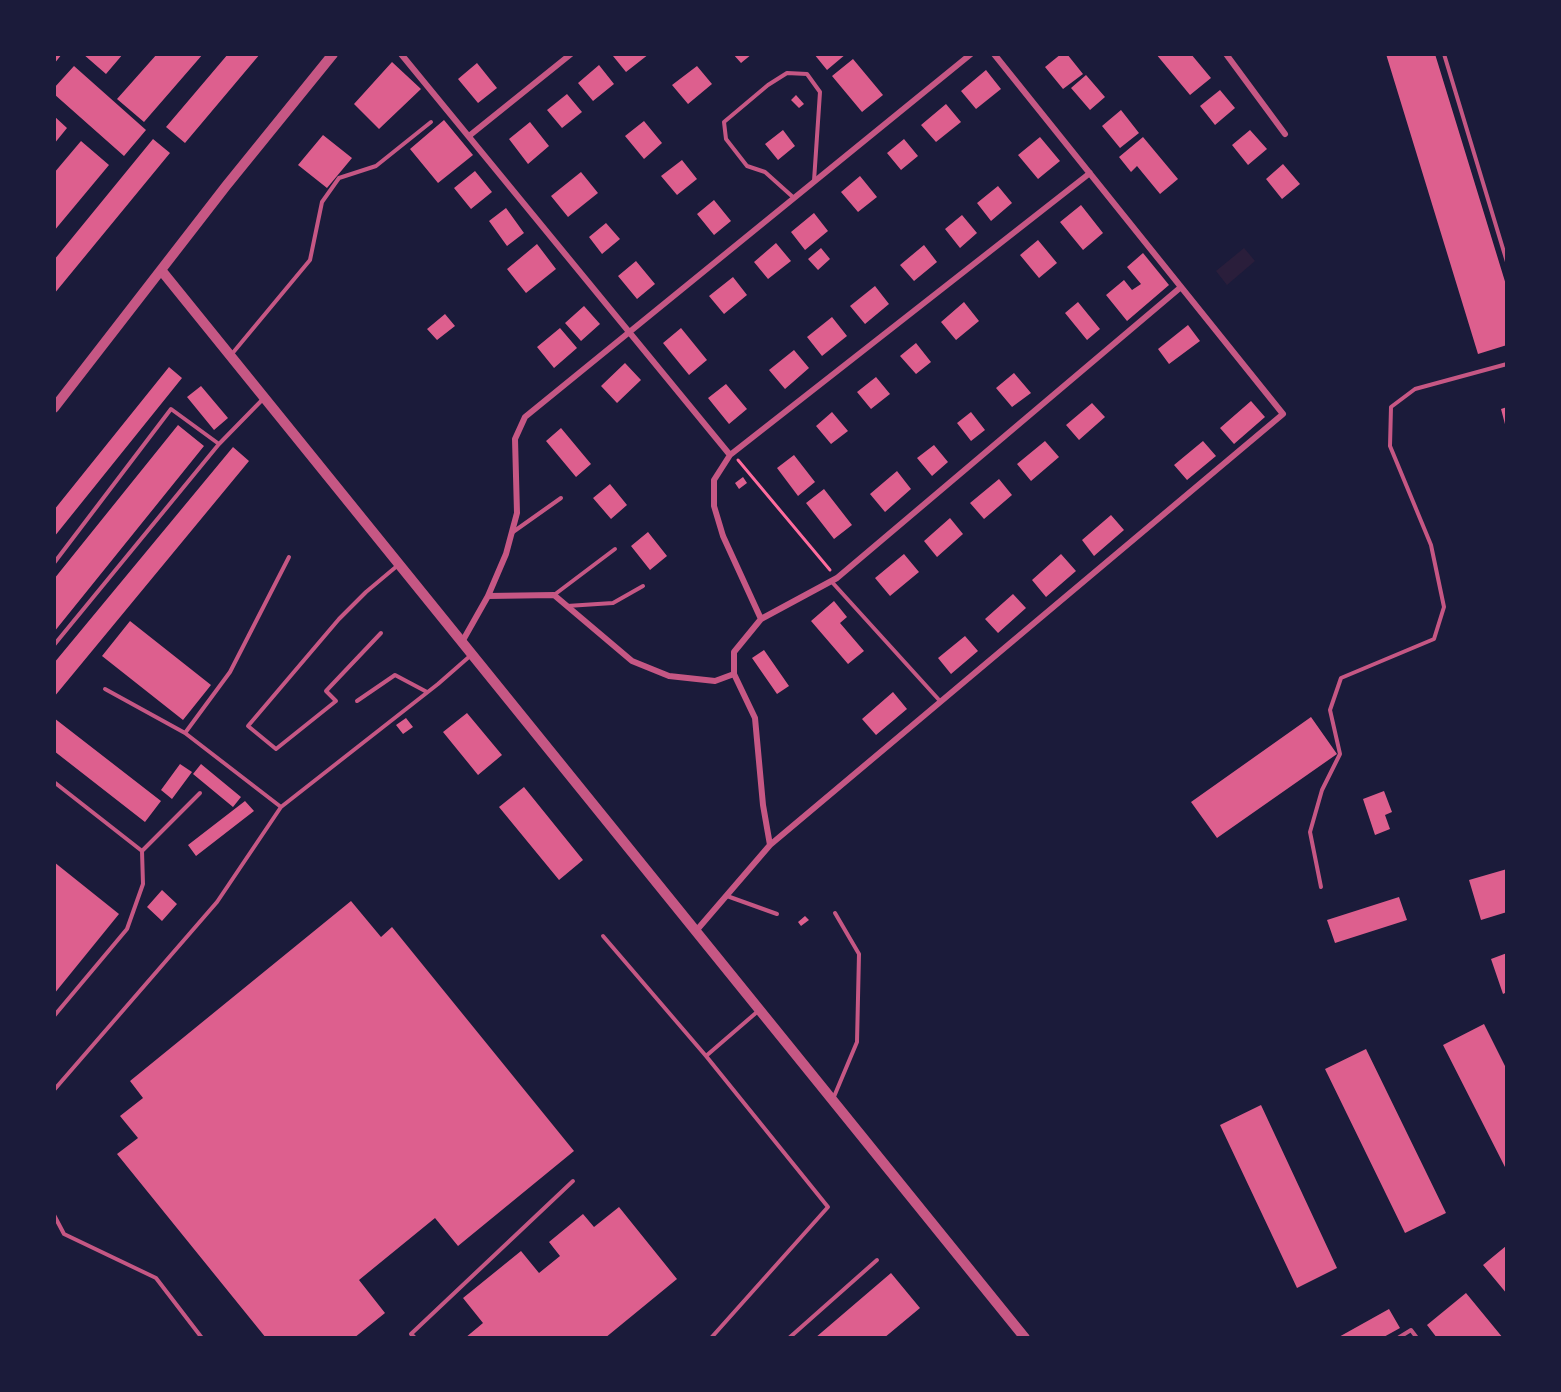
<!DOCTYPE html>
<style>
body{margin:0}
#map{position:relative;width:1561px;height:1392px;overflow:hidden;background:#1b1b3a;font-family:Ubuntu,sans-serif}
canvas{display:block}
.frame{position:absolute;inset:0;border:56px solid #1b1b3a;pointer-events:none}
</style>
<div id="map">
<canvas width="1561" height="1392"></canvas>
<div class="frame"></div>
</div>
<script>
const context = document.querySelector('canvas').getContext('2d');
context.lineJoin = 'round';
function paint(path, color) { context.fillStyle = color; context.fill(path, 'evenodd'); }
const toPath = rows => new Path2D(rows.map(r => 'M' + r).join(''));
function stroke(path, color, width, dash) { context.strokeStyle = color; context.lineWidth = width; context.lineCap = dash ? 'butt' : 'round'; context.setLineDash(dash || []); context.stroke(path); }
paint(toPath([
 [1244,248,1255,261,1227,285,1216,271]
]), '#2a1e3b');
paint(toPath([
 [54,54,62,54,54,64],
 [83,54,123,54,106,74],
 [157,54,203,54,144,122,117,99],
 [228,54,260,54,185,143,166,127],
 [615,54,649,54,626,72,613,56],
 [733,54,752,54,741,63],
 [814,54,846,54,827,70],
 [1061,54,1067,54,1083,74,1063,89,1045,67],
 [1156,54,1191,54,1211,78,1190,95],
 [1386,54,1435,54,1507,288,1507,345,1478,354],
 [853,59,883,95,862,112,832,76],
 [392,62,421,89,379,129,354,104],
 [477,63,497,88,478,103,458,79],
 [599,65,614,84,593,101,578,83],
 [74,66,146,130,124,156,54,94,54,88],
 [697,66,712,84,688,104,672,85],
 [986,70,1001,89,976,109,961,91],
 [1086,75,1105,97,1090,110,1071,88],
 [1220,90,1235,108,1215,125,1200,106],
 [567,94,582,112,562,128,547,110],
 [796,95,804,104,799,108,791,100],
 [946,104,961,122,936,142,921,125],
 [1121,110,1139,133,1120,148,1102,126],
 [54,116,67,128,54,144],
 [444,120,473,155,438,183,410,149],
 [644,121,662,143,644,159,625,136],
 [530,122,549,146,528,164,509,139],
 [783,130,795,146,778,160,765,144],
 [1250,130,1267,149,1248,165,1232,145],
 [323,135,352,158,327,188,298,165],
 [1040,137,1060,161,1038,179,1018,155],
 [1143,137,1178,179,1160,194,1137,166,1131,172,1119,157],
 [153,139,170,153,54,294,54,260],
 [904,139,918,156,901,170,887,153],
 [81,141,109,165,54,231,54,173],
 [682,160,697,179,677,195,661,176],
 [1283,164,1300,184,1282,199,1266,179],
 [475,171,492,192,471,209,454,188],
 [581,172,598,193,568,217,551,196],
 [860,176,877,197,858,212,841,192],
 [998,186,1012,203,991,221,977,203],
 [714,200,731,221,714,235,697,214],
 [1081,205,1103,233,1083,250,1060,222],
 [506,208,524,233,507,246,489,221],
 [814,213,828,231,805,250,791,232],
 [962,215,977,233,960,248,945,229],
 [606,223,620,239,602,254,589,237],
 [1038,240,1057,263,1039,278,1020,255],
 [776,243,791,261,768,279,754,262],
 [537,244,556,269,526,293,507,269],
 [924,245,937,262,914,281,900,265],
 [821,248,830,259,818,270,808,259],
 [1143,253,1169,285,1127,321,1106,295,1124,280,1132,290,1141,284,1127,267],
 [636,261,655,284,637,299,618,276],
 [733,277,747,295,724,314,709,296],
 [875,286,889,304,865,324,850,306],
 [964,302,979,321,956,340,941,322],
 [1078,302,1100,329,1087,340,1065,313],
 [584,306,600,324,581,341,565,323],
 [445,314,455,326,437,340,427,329],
 [832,317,847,336,822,356,807,337],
 [1188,325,1200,341,1169,364,1158,349],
 [560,328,577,348,554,368,537,347],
 [681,328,707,360,689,375,663,343],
 [916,343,931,362,916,374,900,356],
 [794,350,809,368,785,389,769,370],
 [625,363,641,380,617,403,601,386],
 [169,367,182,378,54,537,54,510],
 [1014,373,1031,393,1012,407,996,388],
 [876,377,890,394,871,409,857,392],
 [726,384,747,409,729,424,708,398],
 [201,386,228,418,214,430,187,397],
 [1251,401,1265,417,1234,444,1220,428],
 [1092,403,1105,417,1079,440,1066,425],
 [1507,407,1507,428,1506,428,1501,409],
 [832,412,848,431,831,444,816,426],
 [971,412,985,430,971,441,957,423],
 [178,425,204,446,54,632,54,579],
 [561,428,591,464,576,477,546,441],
 [1045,441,1059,457,1031,481,1017,464],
 [1203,441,1216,456,1187,480,1174,465],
 [934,445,948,462,932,476,917,458],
 [233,447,249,461,54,697,54,663],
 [794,455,815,482,798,496,777,468],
 [897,471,911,489,885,512,870,494],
 [743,477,747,483,739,489,735,483],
 [999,479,1012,495,984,519,970,503],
 [610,484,627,505,611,519,593,498],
 [824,489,852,525,834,539,806,503],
 [1111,515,1124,530,1094,556,1082,540],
 [950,518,963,534,937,557,924,541],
 [648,532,667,556,650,570,631,546],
 [904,554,919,572,890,596,875,578],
 [1061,554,1076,571,1046,597,1032,580],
 [1013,594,1026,608,998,633,985,619],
 [834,601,847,617,840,623,864,651,848,664,811,621],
 [130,621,211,685,183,720,102,656],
 [965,636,978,651,951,674,938,658],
 [764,650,789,686,777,694,752,658],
 [893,692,907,709,876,735,862,719],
 [467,713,502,755,478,775,443,732],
 [1311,717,1337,754,1217,838,1191,802],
 [54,718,161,801,145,822,54,751],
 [406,718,413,727,403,734,396,725],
 [180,764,192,772,172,799,161,790],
 [201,764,241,797,233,807,193,774],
 [524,787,583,860,559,880,499,807],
 [1384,791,1392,812,1385,815,1390,829,1375,835,1363,799],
 [245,801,254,811,196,856,188,845],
 [54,862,119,914,54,994],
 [1507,869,1507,912,1481,920,1469,880],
 [162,890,177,904,162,921,147,907],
 [1399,897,1407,920,1335,943,1327,920],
 [351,901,381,937,392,927,574,1151,458,1246,435,1218,359,1280,385,1313,354,1338,266,1338,117,1154,138,1138,120,1116,143,1098,130,1081],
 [805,916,809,920,801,926,798,922],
 [1507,953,1507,992,1503,994,1491,959],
 [1484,1024,1507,1070,1507,1171,1443,1045],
 [1366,1049,1446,1213,1405,1233,1325,1069],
 [1261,1105,1337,1268,1297,1288,1220,1125],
 [619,1207,677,1279,605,1338,465,1338,483,1323,463,1298,521,1251,539,1273,560,1256,549,1242,583,1214,594,1227],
 [1506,1246,1507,1248,1507,1294,1483,1265],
 [891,1273,920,1308,884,1338,815,1338],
 [1466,1293,1503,1338,1437,1338,1427,1325],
 [1389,1309,1400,1328,1382,1338,1337,1338]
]), '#dd5f8e');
stroke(toPath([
 [738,460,830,570]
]), '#ff6b9d', 3);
stroke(toPath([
 [1444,54,1507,262],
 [794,198,765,172,747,166,726,139,724,122,768,85,787,73,807,74,820,92,814,181],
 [231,355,310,260,322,202,339,178,376,166,431,122],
 [513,532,561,498],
 [54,563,171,409,219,444],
 [831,581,940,701],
 [554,595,615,549],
 [567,606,613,603,643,586],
 [381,633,326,691,336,701,276,749,248,726,339,619,366,592,397,566],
 [54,645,219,444,264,398],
 [105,689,185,733,281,807],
 [357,701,395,675,427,692],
 [185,733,230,672,289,557],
 [54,782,142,851,143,884,127,929,54,1016],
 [142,851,200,793],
 [1321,887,1310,832,1322,790,1340,754,1330,710,1341,678,1434,639,1444,607,1431,545,1390,446,1391,407,1415,389,1507,364],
 [727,896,777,914],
 [603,936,706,1056],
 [54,1090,217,902,281,807,438,684,470,656],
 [833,1099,857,1042,859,954,835,913],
 [54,1215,64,1234,156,1278,202,1338],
 [415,1338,411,1334,573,1181],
 [711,1338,828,1207,706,1056,757,1012],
 [789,1338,877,1260],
 [1398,1338,1411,1330,1417,1338]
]), '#c65784', 4);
stroke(toPath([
 [401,54,730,455,714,480,714,506,723,536,761,619],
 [1226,54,1285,134],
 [469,136,571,54],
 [730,455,1090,173],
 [488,596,554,595,632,661,669,676,715,681,734,674],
 [462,642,488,596,506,554,517,513,515,439,525,417,971,54],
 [770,845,763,805,755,718,734,674,734,652,761,619,837,578,1181,287],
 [696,931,770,845,1283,414,994,54]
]), '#c65784', 6);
stroke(toPath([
 [161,270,1025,1338],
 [54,408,226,186,333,54]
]), '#c65784', 10);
</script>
